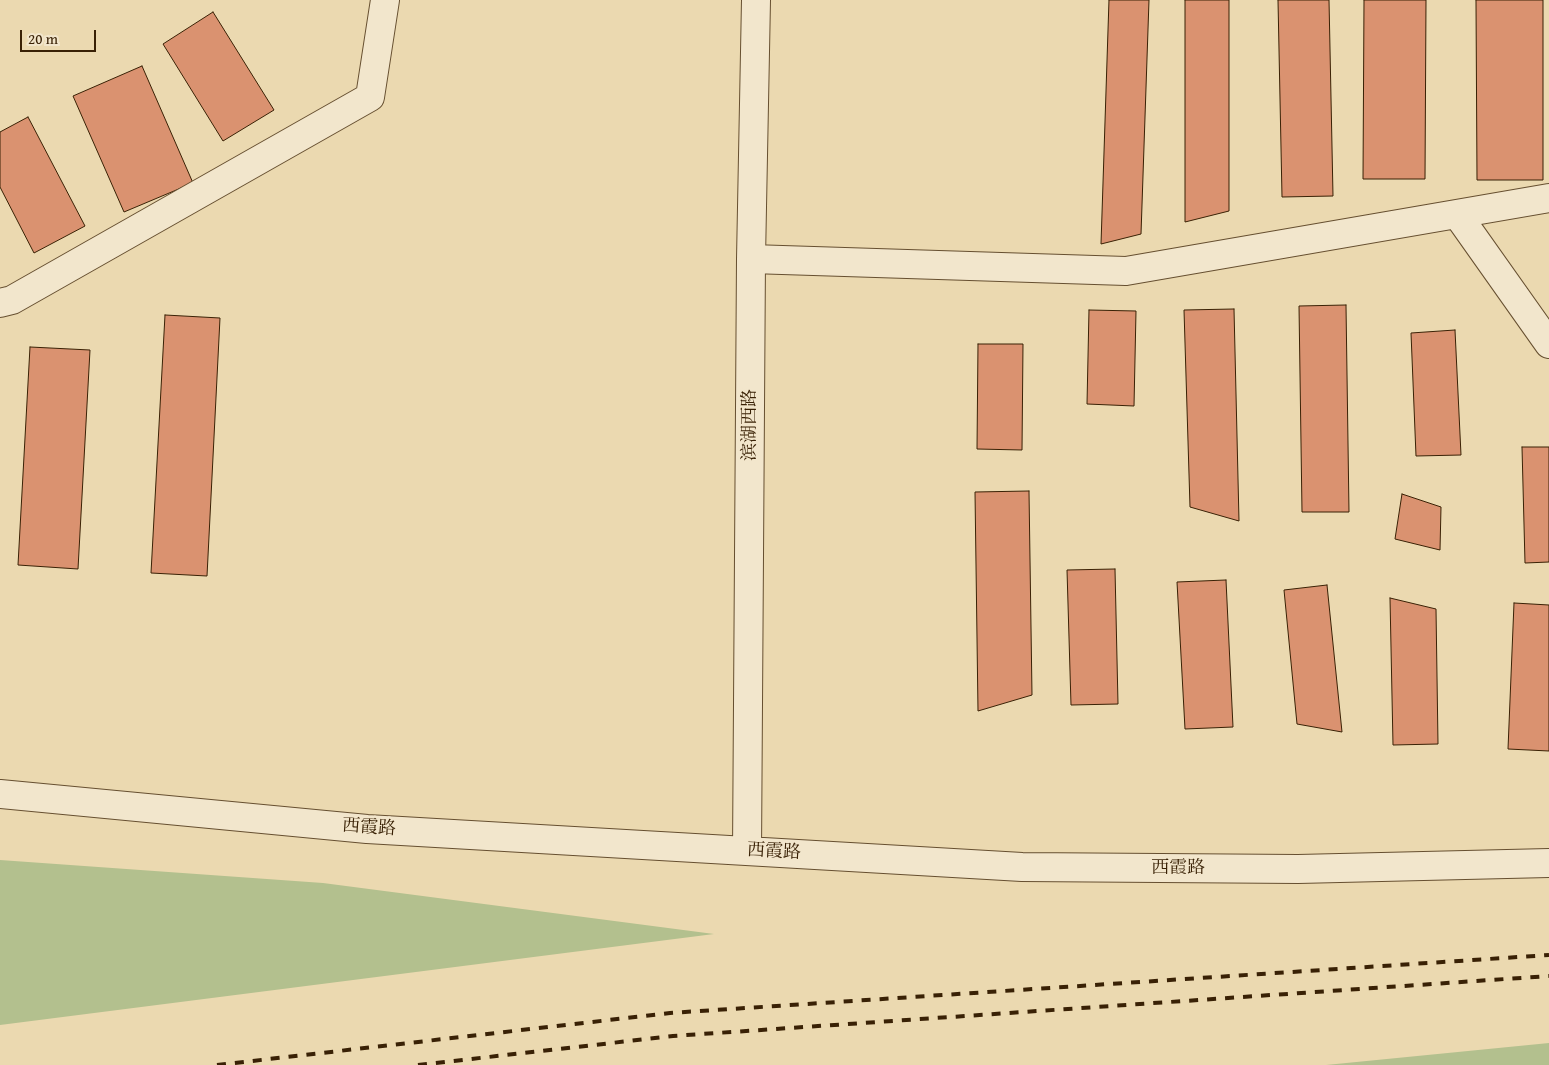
<!DOCTYPE html>
<meta charset="utf-8">
<style>
body{margin:0}
#map{position:relative;width:1549px;height:1065px;overflow:hidden;background:#ebd9b0;font-family:"Gentium Book Plus",serif}
canvas{display:block}
.scale{position:absolute;left:20px;top:30px;width:76px;height:22px;box-sizing:border-box;border:2px solid #392105;border-top:0;padding-left:6px;font-size:15px;line-height:18px;white-space:nowrap;color:#392105;-webkit-text-stroke:4px #f2e6cc;paint-order:stroke}
</style>
<div id="map">
<canvas width="1549" height="1065"></canvas>
<div class="scale">20 m</div>
</div>
<script>
const context = document.querySelector('canvas').getContext('2d');
context.lineJoin = 'round';
function paint(path, color) { context.fillStyle = color; context.fill(path, 'evenodd'); }
const toPath = rows => new Path2D(rows.map(r => 'M' + r).join(''));
function stroke(path, color, width, dash) { context.strokeStyle = color; context.lineWidth = width; context.lineCap = dash ? 'butt' : 'round'; context.setLineDash(dash || []); context.stroke(path); }
function drawText(font, color, halo, rows, align = 'center') {
  context.font = font + ' "Gentium Book Plus","Noto Serif SC",serif'; context.lineWidth = 4.5; context.setLineDash([]); context.textBaseline = 'middle'; context.strokeStyle = halo; context.fillStyle = color; for (const [text, x, y, turn = 0] of rows) {
    context.save(); context.translate(x, y); context.rotate((+turn || 0) * Math.PI / 180); context.textAlign = isNaN(turn) ? turn : align; if (halo) context.strokeText(text, 0, 0); context.fillText(text, 0, 0); context.restore();
  }
}
paint(toPath([
 [0,860,323,883,714,934,0,1025],
 [1549,1043,1549,1065,1326,1065]
]), '#b3c08e');
const building = toPath([
 [1109,0,1149,0,1141,234,1101,244,1109,0],
 [1185,0,1229,0,1229,211,1185,222,1185,0],
 [1278,0,1329,0,1333,196,1282,197,1278,0],
 [1364,0,1426,0,1425,179,1363,179,1364,0],
 [1476,0,1543,0,1543,180,1477,180,1476,0],
 [213,12,274,110,223,141,163,44,213,12],
 [142,66,193,183,124,212,73,96,142,66],
 [28,117,85,226,34,253,0,187,0,132,28,117],
 [1346,305,1349,512,1302,512,1299,306,1346,305],
 [1234,309,1239,521,1190,507,1184,310,1234,309],
 [1089,310,1136,311,1134,406,1087,404,1089,310],
 [165,315,220,318,207,576,151,573,165,315],
 [1455,330,1461,455,1416,456,1411,333,1455,330],
 [978,344,1023,344,1022,450,977,449,978,344],
 [30,347,90,350,78,569,18,565,30,347],
 [1522,447,1549,447,1549,562,1525,563,1522,447],
 [1029,491,1032,695,978,711,975,492,1029,491],
 [1402,494,1441,507,1440,550,1395,539,1402,494],
 [1115,569,1118,704,1071,705,1067,570,1115,569],
 [1226,580,1233,727,1185,729,1177,582,1226,580],
 [1327,585,1342,732,1297,724,1284,590,1327,585],
 [1390,598,1436,609,1438,744,1393,745,1390,598],
 [1514,603,1549,605,1549,751,1508,749,1514,603]
]);
paint(building, '#da9270');
stroke(building, '#392105', 1);
const street = toPath([
 [1457,214,1549,344],
 [751,259,1126,271,1549,198],
 [0,303,12,300,370,97,385,0],
 [0,794,367,829,1022,867,1298,869,1549,863],
 [747,851,751,259,756,0]
]);
stroke(street, '#664f30', 30);
stroke(street, '#f2e6cc', 28);
stroke(toPath([
 [217,1065,670,1013,1549,955],
 [418,1065,673,1036,1549,976]
]), '#392105', 4, [9, 9]);
drawText('18px', '#392105', '#f2e6cc', [
 ["滨湖西路",750,425,-90],
 ["西霞路",369,828,4],
 ["西霞路",774,852,3],
 ["西霞路",1178,868]
]);
</script>
